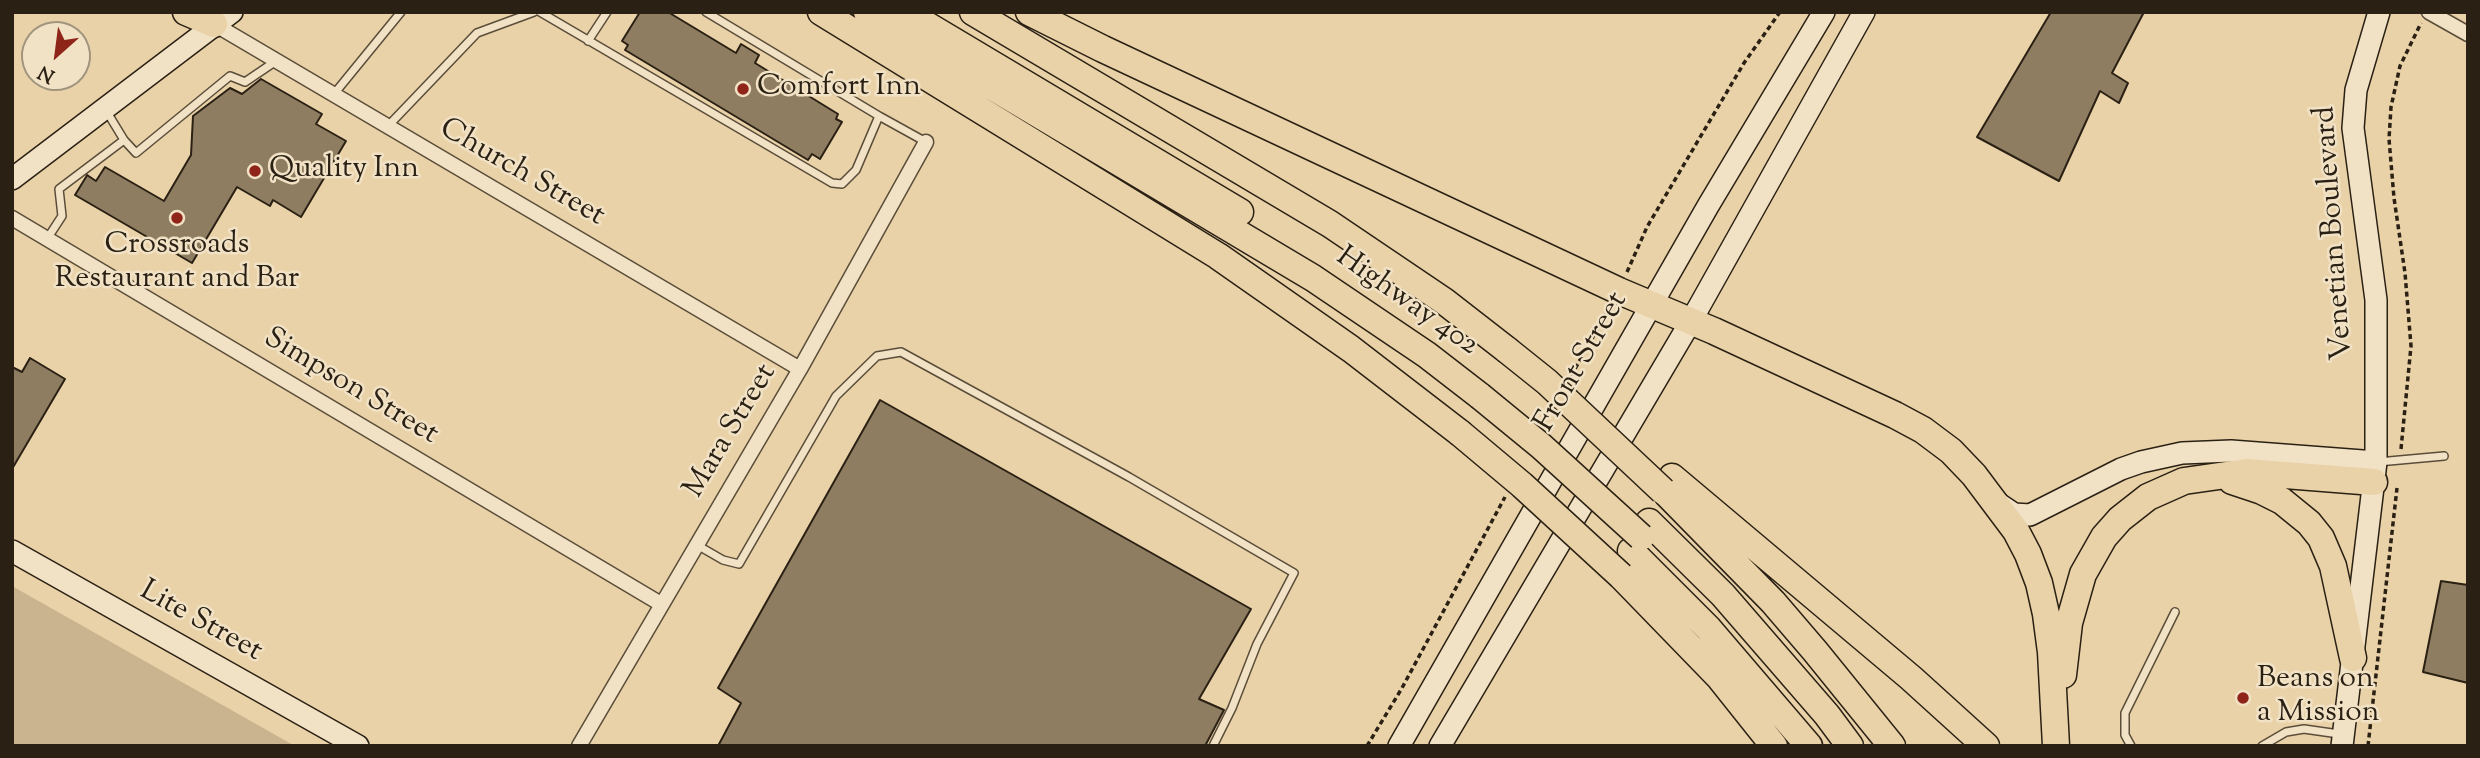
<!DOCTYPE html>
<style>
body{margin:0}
#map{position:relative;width:2480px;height:758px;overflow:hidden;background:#ead2a8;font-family:"Sorts Mill Goudy",serif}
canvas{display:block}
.frame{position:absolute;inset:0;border:14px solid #2a2114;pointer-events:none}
.north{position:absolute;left:21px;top:21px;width:70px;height:70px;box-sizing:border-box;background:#f1e2c6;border:2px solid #a1957f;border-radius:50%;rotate:208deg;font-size:19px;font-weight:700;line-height:28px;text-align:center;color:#2a2114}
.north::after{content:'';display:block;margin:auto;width:24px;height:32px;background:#8f2418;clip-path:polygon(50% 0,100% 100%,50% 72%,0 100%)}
</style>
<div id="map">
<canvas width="2480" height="758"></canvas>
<div class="frame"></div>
<div class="north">N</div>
</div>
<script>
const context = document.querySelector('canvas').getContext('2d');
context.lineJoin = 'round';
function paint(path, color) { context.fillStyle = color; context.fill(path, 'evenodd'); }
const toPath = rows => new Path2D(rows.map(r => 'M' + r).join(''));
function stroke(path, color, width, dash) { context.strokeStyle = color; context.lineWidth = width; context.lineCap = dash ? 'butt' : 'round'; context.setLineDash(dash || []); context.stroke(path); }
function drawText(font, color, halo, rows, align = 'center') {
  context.font = font + ' "Sorts Mill Goudy",serif'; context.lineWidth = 5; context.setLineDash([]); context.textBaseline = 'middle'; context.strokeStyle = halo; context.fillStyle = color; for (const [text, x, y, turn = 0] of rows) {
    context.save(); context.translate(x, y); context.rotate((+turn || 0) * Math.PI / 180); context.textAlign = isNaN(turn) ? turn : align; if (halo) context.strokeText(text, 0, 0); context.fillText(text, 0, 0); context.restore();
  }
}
paint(toPath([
 [12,586,295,746,12,746]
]), '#c9b48f');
const building = toPath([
 [640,12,668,12,736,53,741,44,759,55,755,63,838,114,836,119,842,122,820,159,812,154,808,160,625,50,628,45,622,41,640,12],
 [2051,12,2144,12,2112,73,2128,83,2119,103,2100,91,2059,181,1977,137,2051,12],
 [261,79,322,114,316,124,346,141,301,217,273,200,270,206,237,187,192,263,75,195,86,177,87,175,96,181,105,167,164,201,191,155,193,116,230,88,242,94,261,79],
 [30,358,65,379,12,469,12,367,22,372,30,358],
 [880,400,1251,609,1199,699,1224,710,1205,746,718,746,741,703,718,688,880,400],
 [2441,581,2468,585,2468,683,2423,672,2441,581]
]);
paint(building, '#8e7d61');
stroke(building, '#2a2114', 2);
const lane = toPath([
 [540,12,832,183,842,184,856,170,879,116,706,12],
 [588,41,607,12],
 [334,94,401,12],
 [879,116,926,142],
 [388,126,477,33,534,12],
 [124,140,136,153,230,76,245,82,276,61],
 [47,239,62,216,59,189,124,140,107,112],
 [2378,462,2444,456],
 [697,545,723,560,739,564,836,396,877,356,901,352,1129,477,1294,573,1257,644,1232,708,1213,746],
 [2131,746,2125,735,2125,713,2175,612],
 [2262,746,2286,732,2304,729,2339,734]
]);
const street = toPath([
 [2429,12,2468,34],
 [214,24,800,369],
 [12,218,661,604],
 [579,746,800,369,926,142]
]);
const secondary = toPath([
 [12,179,232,12],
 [1996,502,2014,514,2030,515,2121,469,2141,462,2182,453,2231,451,2376,462],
 [12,551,358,746],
 [1399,746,1708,206,1824,12],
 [1440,746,1691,321,1864,12],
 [2342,746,2376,462,2376,300,2353,128,2356,90,2379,12]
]);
const highway = toPath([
 [186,12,214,24],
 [821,12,1218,256,1351,349,1460,433],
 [867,12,1313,278,1427,355,1480,396],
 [905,12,1240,212],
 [973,12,1330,224,1444,301,1507,350],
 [1029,12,1103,49,1619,291,1714,331,1895,415,1923,430,1951,451,1974,475,2016,531,2028,554,2039,583,2046,614,2051,652,2056,746],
 [1672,477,1911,678,1986,746],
 [2232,481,2262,491,2282,501,2309,523,2321,538,2333,566,2353,658],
 [1667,494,1773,602,1815,651,1892,746],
 [1649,522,1723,595,1827,715,1850,746],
 [1631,551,1708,628,1809,746],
 [1621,576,1719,677,1774,746],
 [2063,675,2069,623,2083,574,2104,537,2120,519,2148,497,2184,481,2247,472,2374,482]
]);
stroke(lane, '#5a4d39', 10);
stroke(street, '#5a4d39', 17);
stroke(secondary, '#2a2114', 24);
stroke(highway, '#2a2114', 29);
stroke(toPath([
 [1627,272,1647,227,1744,63,1780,12],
 [1571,376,1608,310],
 [2401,449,2411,346,2405,273,2394,198,2389,139,2391,107,2400,66,2421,23],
 [1367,746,1402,688,1505,497],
 [2368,746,2397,488]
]), '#2a2114', 3.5, [5, 3.5]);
stroke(lane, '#f1e2c6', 7);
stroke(street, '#f1e2c6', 14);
stroke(secondary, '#f1e2c6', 21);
stroke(highway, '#ead2a8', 26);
const highwayBridge = toPath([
 [1507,350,1547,382,1663,491],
 [1480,396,1541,446,1641,537],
 [1460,433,1522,485,1621,576]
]);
stroke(highwayBridge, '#2a2114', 29, []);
stroke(highwayBridge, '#ead2a8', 26);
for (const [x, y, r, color] of [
 [743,89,7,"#8f2418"],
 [255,171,7,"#8f2418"],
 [177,218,7,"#8f2418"],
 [2243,698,7,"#8f2418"]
]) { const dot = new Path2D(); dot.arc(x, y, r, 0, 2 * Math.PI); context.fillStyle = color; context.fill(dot); stroke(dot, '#f1e2c6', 2.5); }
drawText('30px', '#2a2114', '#f1e2c6', [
 ["Comfort Inn",757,89],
 ["Quality Inn",269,171],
 ["Crossroads",177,247,"center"],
 ["Restaurant and Bar",177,281,"center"],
 ["Beans on",2257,681],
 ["a Mission",2257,715]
], 'left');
drawText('30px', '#2a2114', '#f1e2c6', [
 ["Church Street",521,174,30],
 ["Venetian Boulevard",2336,233,-94],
 ["Highway 402",1406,303,35],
 ["Front Street",1583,363,-60],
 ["Simpson Street",350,388,31],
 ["Mara Street",732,432,-59],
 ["Lite Street",200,623,29]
]);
</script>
